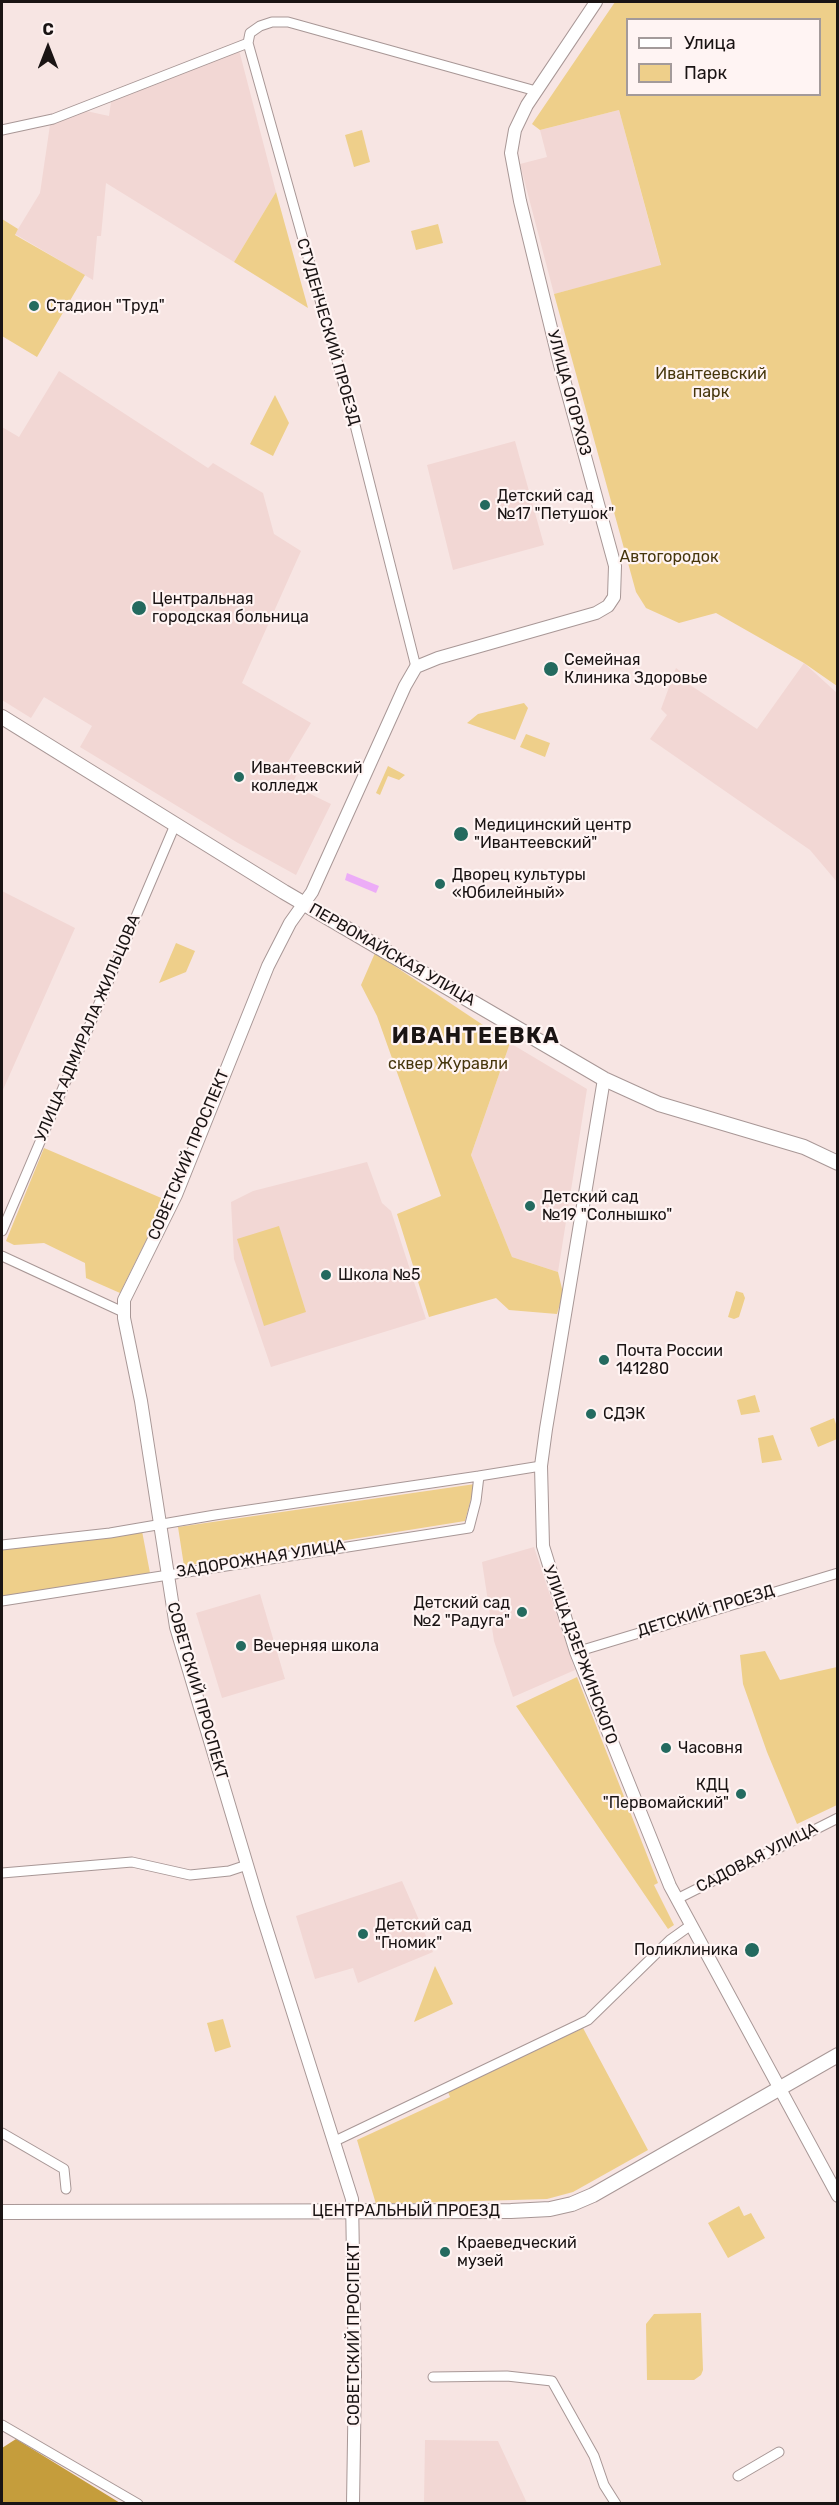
<!DOCTYPE html>
<meta charset="utf-8">
<style>
body{margin:0}
#map{position:relative;width:839px;height:2505px;overflow:hidden;background:#f7e5e3;font-family:Rubik,sans-serif}
canvas{display:block}
.frame{position:absolute;inset:0;border:3px solid #1a1414;pointer-events:none}
.legend{position:absolute;left:626px;top:18px;width:195px;height:78px;box-sizing:border-box;background:#fff4f3;border:2px solid #a39a9a;margin:0;padding:8px 10px;list-style:none;font-size:18px;color:#1a1414}
.legend li{display:flex;align-items:center;gap:12px;height:30px}
.legend b{width:30px;border:2px solid #a39a9a}
.north{position:absolute;left:18px;top:18px;width:60px;height:60px;-webkit-text-stroke:4px #fff4f3;paint-order:stroke;rotate:0deg;font-size:16px;font-weight:700;line-height:24px;text-align:center;color:#1a1414}
.north::after{content:'';display:block;margin:auto;width:21px;height:27px;background:#1a1414;clip-path:polygon(50% 0,100% 100%,50% 72%,0 100%)}
</style>
<div id="map">
<canvas width="839" height="2505"></canvas>
<div class="frame"></div>
<ul class="legend">
<li><b style="height:8px;background:#fff"></b>Улица</li>
<li><b style="height:16px;background:#eecf8a"></b>Парк</li>
</ul>
<div class="north">С</div>
</div>
<script>
const context = document.querySelector('canvas').getContext('2d');
context.lineJoin = 'round';
function paint(path, color) { context.fillStyle = color; context.fill(path, 'evenodd'); }
const toPath = rows => new Path2D(rows.map(r => 'M' + r).join(''));
function stroke(path, color, width, dash) { context.strokeStyle = color; context.lineWidth = width; context.lineCap = dash ? 'butt' : 'round'; context.setLineDash(dash || []); context.stroke(path); }
function drawText(font, color, halo, rows, align = 'center') {
  context.font = font + ' Rubik,sans-serif'; context.lineWidth = 4.5; context.setLineDash([]); context.textBaseline = 'middle'; context.strokeStyle = halo; context.fillStyle = color; for (const [text, x, y, turn = 0] of rows) {
    context.save(); context.translate(x, y); context.rotate((+turn || 0) * Math.PI / 180); context.textAlign = isNaN(turn) ? turn : align; if (halo) context.strokeText(text, 0, 0); context.fillText(text, 0, 0); context.restore();
  }
}
paint(toPath([
 [239,50,276,192,234,262,106,183,101,236,97,236,93,280,15,234,40,193,50,125,86,111,109,116,111,102],
 [619,110,661,266,554,294,520,164,547,157,540,130],
 [59,371,208,468,213,463,263,493,274,534,301,551,242,683,311,723,286,765,298,772,293,782,300,787,300,789,331,804,296,875,238,843,80,747,92,726,44,697,31,718,2,700,2,427,19,437],
 [515,441,544,545,453,570,427,465],
 [804,663,837,693,837,882,810,850,650,739,667,715,661,709,676,668,689,678,687,683,757,729],
 [2,891,75,928,2,1092],
 [510,1043,587,1089,558,1272,512,1257,471,1155],
 [367,1162,382,1203,391,1211,426,1319,271,1367,234,1259,231,1202,253,1191],
 [534,1547,575,1670,513,1697,494,1641,482,1562],
 [260,1594,285,1679,222,1698,196,1613],
 [402,1881,433,1952,358,1983,353,1968,315,1979,296,1916],
 [425,2440,498,2441,527,2503,424,2503]
]), '#f2d7d4');
paint(toPath([
 [615,2,837,2,837,686,804,663,716,613,679,623,646,608,636,592,554,294,661,265,619,110,540,130,532,124],
 [628,20,820,20,820,94,628,94],
 [362,130,370,162,354,167,345,135],
 [276,192,308,308,234,262],
 [2,219,18,229,15,235,85,275,37,357,2,336],
 [438,224,443,243,416,250,411,231],
 [275,395,289,423,273,456,250,444],
 [524,703,528,708,515,740,467,723,478,714],
 [526,734,550,743,545,757,520,747],
 [388,766,405,775,399,780,388,776,380,795,376,793],
 [176,943,195,951,186,972,159,983],
 [375,953,510,1043,471,1155,512,1257,558,1272,563,1293,557,1314,509,1310,496,1298,429,1317,397,1214,441,1196,377,1016,361,985],
 [44,1148,166,1200,120,1293,86,1278,85,1263,44,1243,14,1245,6,1241],
 [279,1226,306,1312,264,1326,237,1239],
 [736,1291,743,1293,745,1298,739,1317,734,1319,728,1317],
 [755,1395,760,1412,741,1415,737,1400],
 [834,1418,837,1427,837,1439,818,1447,810,1428],
 [773,1435,782,1460,762,1463,758,1438],
 [475,1484,465,1521,184,1566,178,1527],
 [142,1531,150,1573,86,1588,2,1602,2,1546,94,1540],
 [765,1651,780,1680,837,1667,837,1805,797,1824,767,1752,743,1684,740,1655],
 [577,1677,658,1883,654,1885,674,1925,668,1929,516,1706],
 [435,1966,453,2004,414,2022],
 [223,2019,231,2047,215,2052,207,2023],
 [583,2028,648,2150,573,2192,547,2199,376,2204,357,2140,450,2097,448,2092],
 [739,2206,744,2216,751,2213,765,2238,728,2258,708,2223],
 [701,2313,703,2370,701,2375,694,2380,647,2380,646,2324,654,2314]
]), '#eecf8a');
paint(toPath([
 [16,2439,120,2503,2,2503,2,2448]
]), '#c59d3c');
paint(toPath([
 [347,873,379,886,376,893,345,880]
]), '#ecacf7');
const minor = toPath([
 [2,130,53,119,248,43],
 [416,667,355,425,248,43,250,33,260,26,272,22,288,22,536,91],
 [2,1231,175,825],
 [2,1256,123,1312],
 [2,1545,110,1533,215,1515,479,1476],
 [2,1601,469,1528,476,1501,479,1476,541,1466],
 [576,1652,838,1573],
 [2,1873,132,1862,190,1875,229,1871,247,1865],
 [677,1899,838,1818],
 [2,2133,64,2169,66,2189],
 [333,2142,588,2020,670,1940,691,1925],
 [433,2377,507,2376,552,2381,594,2456,604,2485,616,2504],
 [2,2425,138,2504],
 [738,2476,779,2452]
]);
const tertiary = toPath([
 [604,1079,546,1429,541,1466,543,1546,576,1652,670,1886,838,2196],
 [353,2504,355,2375,352,2199,259,1905,176,1627,141,1401,124,1318,124,1300,176,1195,268,966,290,923,312,892,405,686,416,667,438,658,596,613,608,606,614,597,615,566,560,365,520,201,511,153,515,130,527,105,596,2]
]);
const secondary = toPath([
 [2,717,284,892,604,1079,659,1104,804,1147,838,1163],
 [2,2212,511,2211,550,2209,572,2204,593,2195,838,2055]
]);
stroke(minor, '#a89796', 11);
stroke(tertiary, '#a89796', 14);
stroke(secondary, '#a89796', 16);
stroke(minor, '#fff', 9);
stroke(tertiary, '#fff', 12);
stroke(secondary, '#fff', 14);
for (const [x, y, r, color] of [
 [34,306,6,"#246a5f"],
 [485,505,6,"#246a5f"],
 [139,608,8,"#246a5f"],
 [551,669,8,"#246a5f"],
 [239,777,6,"#246a5f"],
 [461,834,8,"#246a5f"],
 [440,884,6,"#246a5f"],
 [530,1206,6,"#246a5f"],
 [326,1275,6,"#246a5f"],
 [604,1360,6,"#246a5f"],
 [591,1414,6,"#246a5f"],
 [522,1612,6,"#246a5f"],
 [241,1646,6,"#246a5f"],
 [666,1748,6,"#246a5f"],
 [741,1794,6,"#246a5f"],
 [363,1934,6,"#246a5f"],
 [752,1950,8,"#246a5f"],
 [445,2252,6,"#246a5f"]
]) { const dot = new Path2D(); dot.arc(x, y, r, 0, 2 * Math.PI); context.fillStyle = color; context.fill(dot); stroke(dot, '#fff4f3', 2); }
drawText('16px', '#1a1414', '#fff4f3', [
 ["Стадион \"Труд\"",46,306],
 ["Детский сад",497,496],
 ["№17 \"Петушок\"",497,514],
 ["Центральная",152,599],
 ["городская больница",152,617],
 ["Семейная",564,660],
 ["Клиника Здоровье",564,678],
 ["Ивантеевский",251,768],
 ["колледж",251,786],
 ["Медицинский центр",474,825],
 ["\"Ивантеевский\"",474,843],
 ["Дворец культуры",452,875],
 ["«Юбилейный»",452,893],
 ["Детский сад",542,1197],
 ["№19 \"Солнышко\"",542,1215],
 ["Школа №5",338,1275],
 ["Почта России",616,1351],
 ["141280",616,1369],
 ["СДЭК",603,1414],
 ["Детский сад",510,1603,"right"],
 ["№2 \"Радуга\"",510,1621,"right"],
 ["Вечерняя школа",253,1646],
 ["Часовня",678,1748],
 ["КДЦ",729,1785,"right"],
 ["\"Первомайский\"",729,1803,"right"],
 ["Детский сад",375,1925],
 ["\"Гномик\"",375,1943],
 ["Поликлиника",738,1950,"right"],
 ["Краеведческий",457,2243],
 ["музей",457,2261]
], 'left');
drawText('16px', '#1a1414', '#fff4f3', [
 ["СТУДЕНЧЕСКИЙ ПРОЕЗД",328,332,74],
 ["УЛИЦА ОГОРХОЗ",569,393,75],
 ["ПЕРВОМАЙСКАЯ УЛИЦА",392,955,30],
 ["УЛИЦА АДМИРАЛА ЖИЛЬЦОВА",88,1028,-67],
 ["СОВЕТСКИЙ ПРОСПЕКТ",189,1155,-67],
 ["ЗАДОРОЖНАЯ УЛИЦА",261,1559,-9],
 ["ДЕТСКИЙ ПРОЕЗД",706,1611,-17],
 ["УЛИЦА ДЗЕРЖИНСКОГО",580,1655,70],
 ["СОВЕТСКИЙ ПРОСПЕКТ",197,1691,74],
 ["САДОВАЯ УЛИЦА",757,1858,-27],
 ["ЦЕНТРАЛЬНЫЙ ПРОЕЗД",406,2211],
 ["СОВЕТСКИЙ ПРОСПЕКТ",354,2334,-90]
]);
drawText('16px', '#46360c', '#fff4f3', [
 ["Ивантеевский",711,374],
 ["парк",711,392],
 ["Автогородок",669,557],
 ["сквер Журавли",448,1064]
]);
context.letterSpacing = '1.5px';
drawText('bold 22px', '#1a1414', '#fff4f3', [
 ["ИВАНТЕЕВКА",476,1037]
]);
context.letterSpacing = '0px';
</script>
